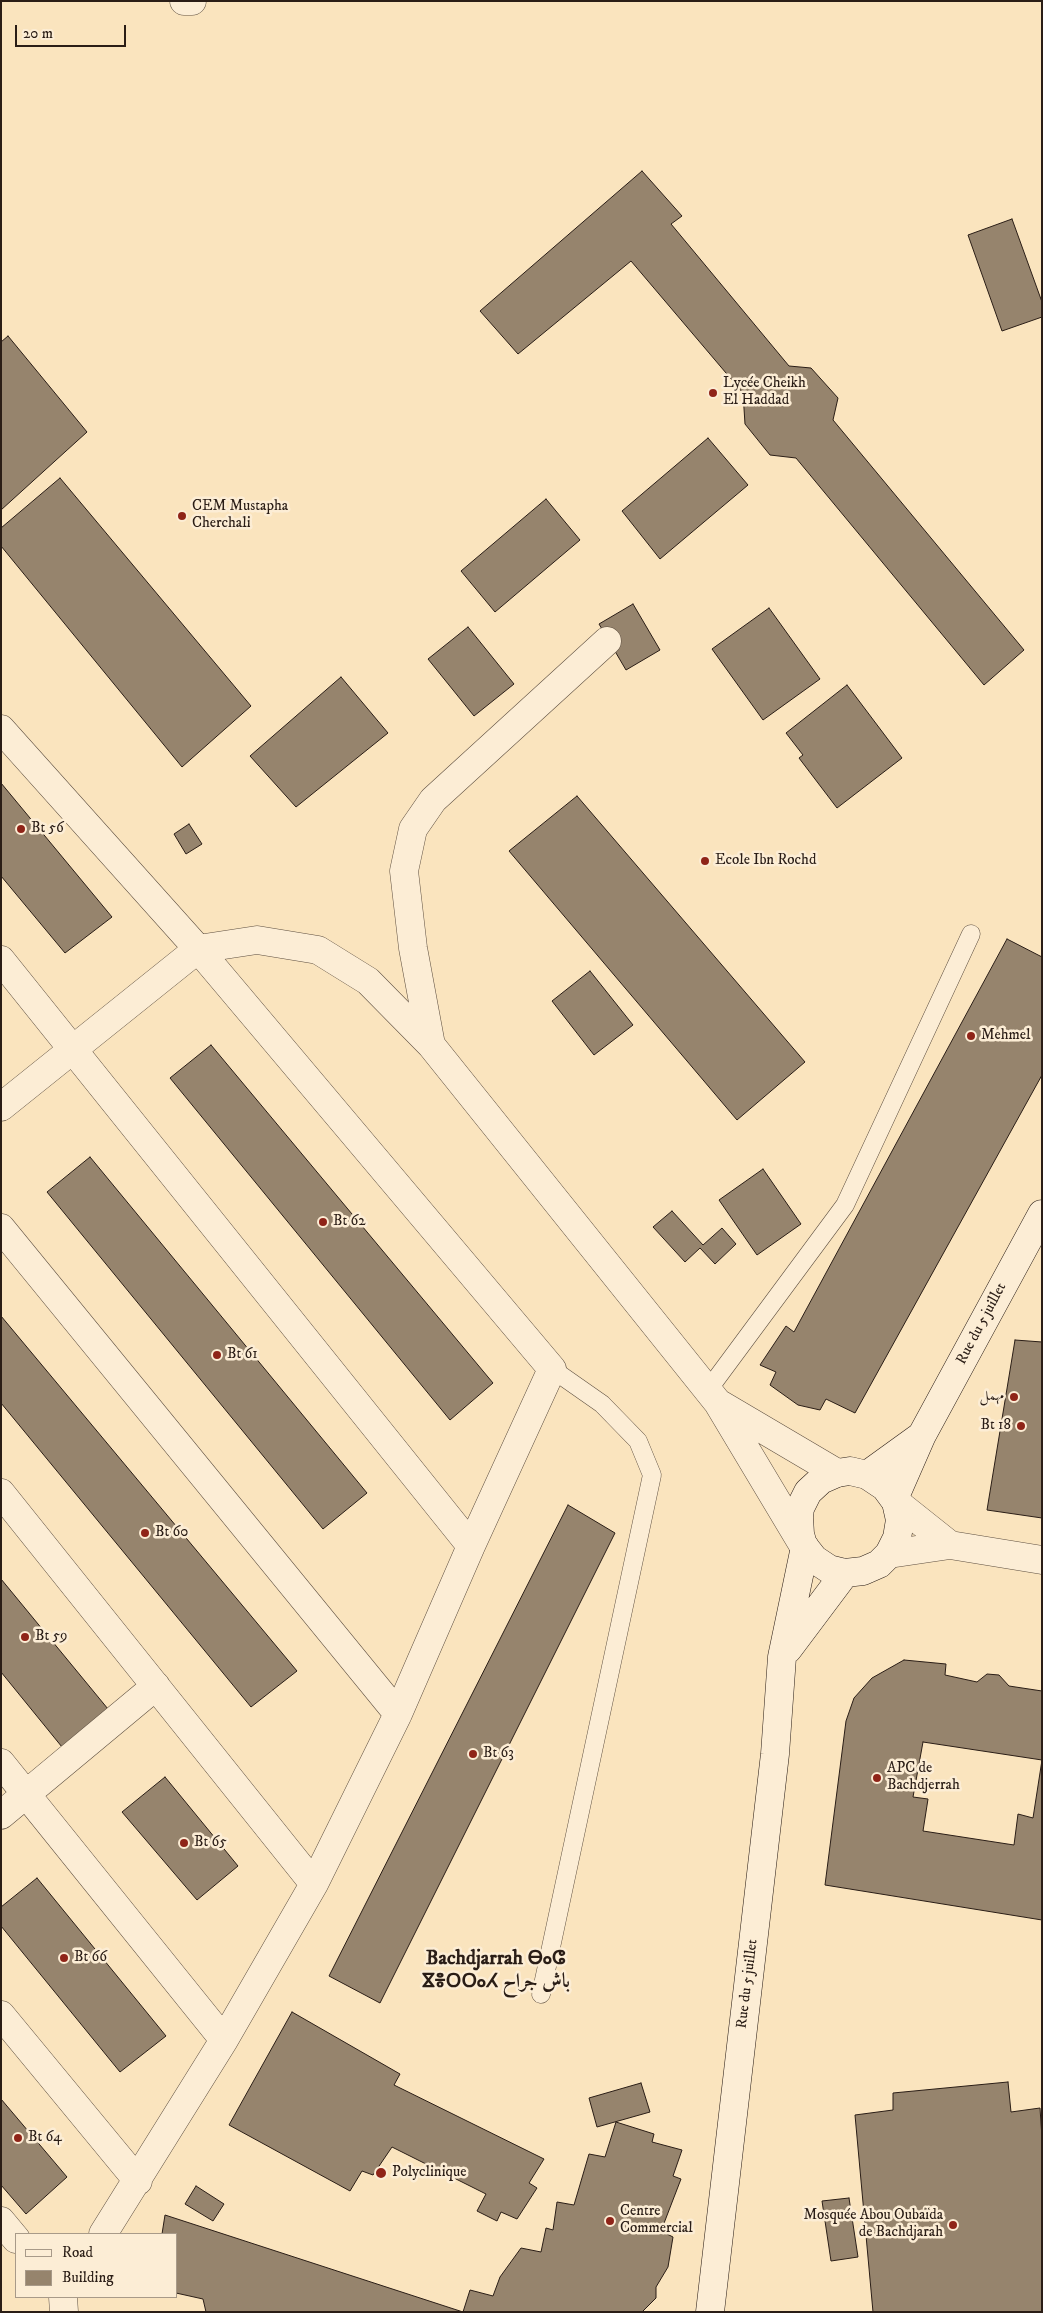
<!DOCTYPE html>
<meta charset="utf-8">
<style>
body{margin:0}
#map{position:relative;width:1043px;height:2313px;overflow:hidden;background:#fae4be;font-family:"IM FELL DW Pica",serif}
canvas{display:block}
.frame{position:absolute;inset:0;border:2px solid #2a1d16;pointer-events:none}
.legend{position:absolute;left:15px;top:2233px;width:162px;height:65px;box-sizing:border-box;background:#fcedd5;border:1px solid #a89a89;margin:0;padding:6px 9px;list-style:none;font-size:15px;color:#2a1d16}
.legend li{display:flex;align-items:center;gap:10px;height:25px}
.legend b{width:25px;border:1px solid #a89a89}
.scale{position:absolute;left:15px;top:25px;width:111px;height:22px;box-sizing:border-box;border:2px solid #2a1d16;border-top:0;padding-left:6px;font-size:15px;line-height:18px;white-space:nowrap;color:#2a1d16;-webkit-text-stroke:4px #fcedd5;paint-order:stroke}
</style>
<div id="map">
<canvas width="1043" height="2313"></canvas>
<div class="frame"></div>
<ul class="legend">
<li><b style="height:6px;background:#fcedd5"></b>Road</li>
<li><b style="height:14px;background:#96846d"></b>Building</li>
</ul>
<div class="scale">20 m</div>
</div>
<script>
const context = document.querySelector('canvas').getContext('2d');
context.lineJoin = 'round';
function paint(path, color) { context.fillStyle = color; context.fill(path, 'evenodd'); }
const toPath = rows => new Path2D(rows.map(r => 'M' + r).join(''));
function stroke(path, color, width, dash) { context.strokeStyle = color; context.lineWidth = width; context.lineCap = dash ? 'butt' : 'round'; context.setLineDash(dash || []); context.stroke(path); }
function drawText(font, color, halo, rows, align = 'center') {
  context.font = font + ' "IM FELL DW Pica",Amiri,"Noto Sans Tifinagh",serif'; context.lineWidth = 5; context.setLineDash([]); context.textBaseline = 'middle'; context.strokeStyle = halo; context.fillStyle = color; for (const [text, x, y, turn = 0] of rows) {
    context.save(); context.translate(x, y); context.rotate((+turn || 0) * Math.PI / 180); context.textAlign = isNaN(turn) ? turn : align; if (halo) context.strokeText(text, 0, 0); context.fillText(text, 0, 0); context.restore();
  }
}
const building = toPath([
 [642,171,682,216,671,224,789,366,811,368,838,398,833,420,1024,650,984,685,796,458,770,455,745,424,743,393,631,261,518,354,480,311,642,171],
 [1012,219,1042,302,1042,317,1002,331,968,235,1012,219],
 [8,336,87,432,1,510,1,342,8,336],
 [708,438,748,485,660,559,622,511,708,438],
 [60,478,251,706,182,767,1,546,1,528,60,478],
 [546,499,580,540,495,612,461,571,546,499],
 [633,604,660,650,626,670,599,624,633,604],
 [769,608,820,679,763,720,712,649,769,608],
 [468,627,514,684,474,716,428,659,468,627],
 [341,677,388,733,296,807,250,756,341,677],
 [847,685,902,758,837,808,799,758,803,755,786,733,847,685],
 [1,783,112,917,65,953,1,876,1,783],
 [577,796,805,1062,737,1120,509,851,577,796],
 [189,824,202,844,186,854,174,834,189,824],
 [1007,939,1042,957,1042,1075,855,1413,826,1399,820,1410,798,1405,770,1385,776,1372,760,1365,786,1326,794,1332,1007,939],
 [590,971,633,1025,594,1055,552,1001,590,971],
 [211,1045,493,1383,450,1420,170,1078,211,1045],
 [90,1157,367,1493,323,1529,47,1192,90,1157],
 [763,1169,801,1224,757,1255,719,1200,763,1169],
 [672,1211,703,1245,722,1228,736,1244,715,1264,700,1248,685,1262,653,1227,672,1211],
 [1,1316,297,1671,251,1707,1,1403,1,1316],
 [1015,1340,1042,1342,1042,1518,987,1510,1015,1340],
 [568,1505,615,1533,380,2003,329,1976,568,1505],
 [1,1579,108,1709,62,1747,1,1672,1,1579],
 [904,1660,946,1664,945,1675,977,1682,987,1674,999,1675,1009,1686,1042,1691,1042,1920,825,1885,846,1721,854,1698,872,1678,904,1660],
 [923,1742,1042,1760,1033,1818,1018,1814,1014,1845,923,1831,928,1799,913,1797,923,1742],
 [165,1777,238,1866,197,1900,122,1812,165,1777],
 [37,1878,166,2036,120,2072,1,1926,1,1907,37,1878],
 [292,2012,400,2074,394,2085,544,2159,529,2183,537,2188,517,2219,501,2212,497,2221,477,2211,486,2194,392,2147,373,2175,362,2171,350,2191,229,2125,292,2012],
 [1008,2082,1011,2112,1040,2108,1042,2138,1042,2312,873,2312,855,2115,893,2110,893,2093,1008,2082],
 [641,2083,650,2112,597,2127,589,2098,641,2083],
 [1,2099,67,2177,26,2214,1,2185,1,2099],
 [616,2122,654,2134,652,2142,682,2150,673,2176,681,2179,661,2231,673,2237,668,2267,656,2287,656,2298,642,2312,206,2312,203,2299,176,2293,176,2234,162,2234,165,2215,463,2312,470,2290,493,2296,500,2277,521,2248,541,2252,546,2228,553,2230,557,2202,574,2205,589,2154,605,2157,616,2122],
 [196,2186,224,2204,213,2221,185,2204,196,2186],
 [849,2198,858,2257,831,2261,822,2201,849,2198]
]);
paint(building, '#96846d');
stroke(building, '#2a1d16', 1);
const lane = toPath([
 [708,1390,845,1205,971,934],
 [541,1994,652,1475,638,1441,602,1404,552,1369]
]);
const street = toPath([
 [184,1,192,1],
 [1,729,198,949,552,1369,471,1546,398,1714,314,1884,224,2040,103,2234],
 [1,960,471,1546],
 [431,1045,413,948,404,871,413,829,433,800,607,641],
 [1,1107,198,949,257,940,318,950,368,981,431,1045,718,1403,803,1545],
 [1,1228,398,1714],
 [720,1404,837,1473],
 [1,1493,314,1884],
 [896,1502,950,1545],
 [889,1554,950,1545,1042,1560],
 [1,1763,224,2040],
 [1,1815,156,1686],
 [1,2015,138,2181],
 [1,2221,16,2239],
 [63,2297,64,2312]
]);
const secondary = toPath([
 [867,1475,921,1436],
 [894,1499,922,1435,1042,1214],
 [788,1649,845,1573,863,1571,879,1564,889,1554,897,1538,900,1520,896,1502,885,1487,867,1475,850,1471,837,1473,821,1480,808,1492,800,1508,799,1517,800,1534,803,1545,814,1559,829,1569,845,1573],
 [710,2312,775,1754,782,1657,805,1547]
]);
stroke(lane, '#5e4f40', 19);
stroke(street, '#5e4f40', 29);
stroke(secondary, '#2a1d16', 29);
stroke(lane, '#fcedd5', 18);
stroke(street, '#fcedd5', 28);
stroke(secondary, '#fcedd5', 28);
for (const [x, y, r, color] of [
 [713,393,5,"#8f2418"],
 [182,516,5,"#8f2418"],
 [21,829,5,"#8f2418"],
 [705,861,5,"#8f2418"],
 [971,1036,5,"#8f2418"],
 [323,1222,5,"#8f2418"],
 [217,1355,5,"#8f2418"],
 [1014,1397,5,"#8f2418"],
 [1021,1426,5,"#8f2418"],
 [145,1533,5,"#8f2418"],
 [25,1637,5,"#8f2418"],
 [473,1754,5,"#8f2418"],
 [877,1778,5,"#8f2418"],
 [184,1843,5,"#8f2418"],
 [64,1958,5,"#8f2418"],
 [18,2138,5,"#8f2418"],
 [381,2173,6,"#8f2418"],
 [610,2221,5,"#8f2418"],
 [953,2225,5,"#8f2418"]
]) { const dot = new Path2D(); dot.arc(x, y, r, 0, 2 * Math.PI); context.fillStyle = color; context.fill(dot); stroke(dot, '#fcedd5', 2); }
drawText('15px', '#2a1d16', '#fcedd5', [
 ["Lycée Cheikh",723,384],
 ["El Haddad",723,401],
 ["CEM Mustapha",192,507],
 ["Cherchali",192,524],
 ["Bt 56",31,829],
 ["Ecole Ibn Rochd",715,861],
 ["Mehmel",981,1036],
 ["Bt 62",333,1222],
 ["Bt 61",227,1355],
 ["مهمل",1004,1397,"right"],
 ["Bt 18",1011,1426,"right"],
 ["Bt 60",155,1533],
 ["Bt 59",35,1637],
 ["Bt 63",483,1754],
 ["APC de",887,1769],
 ["Bachdjerrah",887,1786],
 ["Bt 65",194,1843],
 ["Bt 66",74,1958],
 ["Bt 64",28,2138],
 ["Polyclinique",392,2173],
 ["Centre",620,2212],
 ["Commercial",620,2229],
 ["Mosquée Abou Oubaïda",943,2216,"right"],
 ["de Bachdjarah",943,2233,"right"]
], 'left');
drawText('15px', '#2a1d16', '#fcedd5', [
 ["Rue du 5 juillet",982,1324,-62],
 ["Rue du 5 juillet",748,1984,-83]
]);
drawText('bold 20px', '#2a1d16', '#fcedd5', [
 ["Bachdjarrah ⴱⴰⵛ",496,1960],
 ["ⴵⴻⵔⵔⴰⵃ باش جراح",496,1983]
]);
</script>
